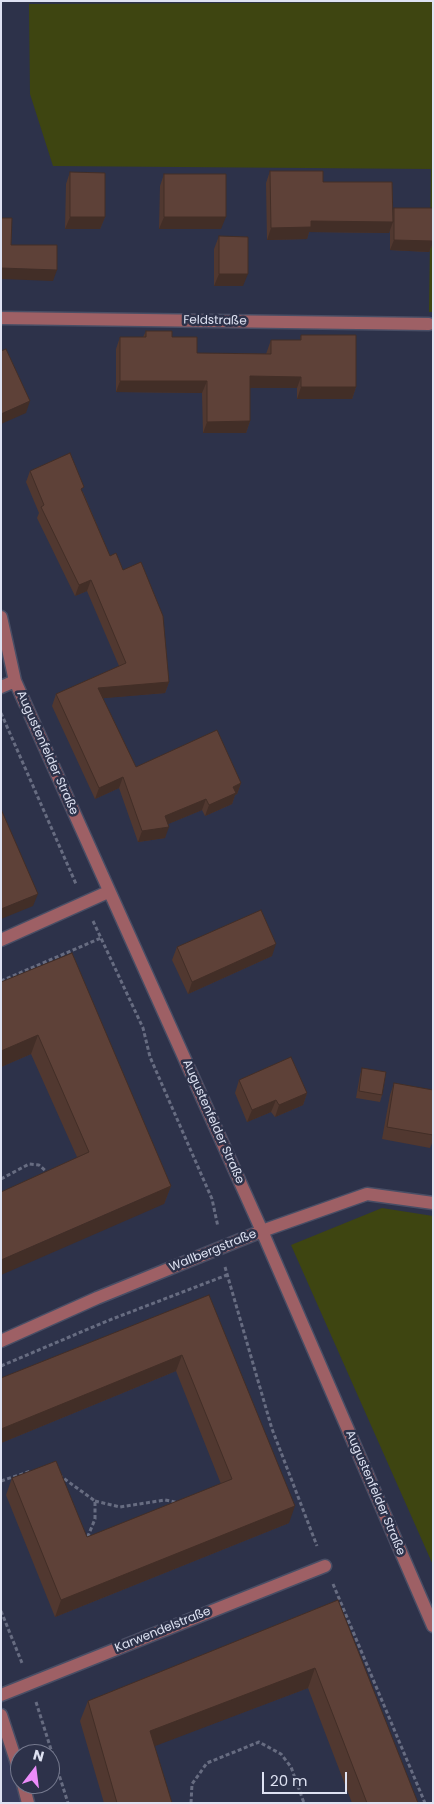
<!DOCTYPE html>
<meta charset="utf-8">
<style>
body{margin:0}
#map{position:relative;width:434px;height:1804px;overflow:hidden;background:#2d324a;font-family:Poppins,sans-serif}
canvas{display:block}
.frame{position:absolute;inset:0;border:2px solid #dee2f2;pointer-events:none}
.north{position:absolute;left:10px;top:1744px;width:50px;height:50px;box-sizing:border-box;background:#2d324a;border:1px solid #74788d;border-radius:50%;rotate:15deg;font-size:14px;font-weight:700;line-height:20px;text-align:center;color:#dee2f2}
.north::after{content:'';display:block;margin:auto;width:18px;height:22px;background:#ec8cfa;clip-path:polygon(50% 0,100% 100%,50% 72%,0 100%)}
.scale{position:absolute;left:262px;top:1772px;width:85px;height:22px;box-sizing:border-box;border:2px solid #dee2f2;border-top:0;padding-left:6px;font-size:15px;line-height:18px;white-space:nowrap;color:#dee2f2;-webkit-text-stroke:4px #2d324a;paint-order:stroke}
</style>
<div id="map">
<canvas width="434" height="1804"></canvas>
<div class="frame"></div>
<div class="north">N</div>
<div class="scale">20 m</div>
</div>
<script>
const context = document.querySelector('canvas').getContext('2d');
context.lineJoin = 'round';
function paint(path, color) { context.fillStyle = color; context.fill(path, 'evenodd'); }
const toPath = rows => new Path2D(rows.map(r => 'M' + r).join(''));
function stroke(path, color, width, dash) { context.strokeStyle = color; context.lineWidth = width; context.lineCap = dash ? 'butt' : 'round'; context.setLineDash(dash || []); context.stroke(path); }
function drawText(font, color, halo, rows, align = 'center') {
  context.font = font + ' Poppins,sans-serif'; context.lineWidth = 5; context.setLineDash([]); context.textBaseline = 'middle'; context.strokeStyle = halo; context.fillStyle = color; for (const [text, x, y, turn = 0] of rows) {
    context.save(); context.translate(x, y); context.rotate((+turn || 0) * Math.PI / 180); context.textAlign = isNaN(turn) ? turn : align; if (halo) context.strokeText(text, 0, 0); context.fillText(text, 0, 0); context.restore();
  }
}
paint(toPath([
 [1,1713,28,1803,1,1803]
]), '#353a59');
paint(toPath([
 [433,2,433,312,429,312,431,169,53,166,30,94,29,4],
 [382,1208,433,1216,433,1565,291,1245]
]), '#3e4511');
const minor = toPath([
 [1,318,429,324],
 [1,617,15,681,262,1231,433,1626],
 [1,687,15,681],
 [1,940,108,892],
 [1,1341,97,1298,262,1231,367,1194,433,1203],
 [1,1695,325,1566],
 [1,1715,20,1773],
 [23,1784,28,1803]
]);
stroke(minor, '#494e65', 15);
stroke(toPath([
 [1,713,76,884],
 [93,921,143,1028,150,1057,212,1199,218,1227],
 [1,981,101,938],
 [1,1179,29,1164,39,1165,48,1173],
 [225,1267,272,1429,317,1546],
 [1,1366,107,1321,227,1275],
 [59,1475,95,1501,95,1519,86,1541],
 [1,1481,31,1471],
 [95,1501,120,1507,165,1500,180,1503],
 [333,1584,425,1803],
 [1,1611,22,1663],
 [36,1702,68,1803],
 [191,1803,192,1784,207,1763,259,1742,281,1754,291,1767,304,1803]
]), '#676c81', 3, [4, 2.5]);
stroke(minor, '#9e6065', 12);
paint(toPath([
 [270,171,323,182,393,210,394,208,433,208,433,243,429,252,390,250,390,230,389,233,309,232,307,239,267,240,266,183],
 [70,172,105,217,100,229,65,229,66,184],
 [164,174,221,229,159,229,160,186],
 [219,236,243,286,214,286,214,249],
 [146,331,172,337,197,353,266,354,271,340,300,340,301,335,356,387,352,399,297,399,297,388,250,388,250,421,246,433,203,433,202,393,116,392,116,349,120,337,143,337],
 [30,471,83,492,110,556,169,682,165,693,103,698,136,767,241,783,237,794,235,795,232,804,205,816,202,810,168,824,165,838,138,842,119,788,95,799,52,706,56,694,119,666,87,591,75,596,37,518,39,513,26,482],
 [177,947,272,956,188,994,172,960],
 [1,982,171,1186,164,1204,77,1157,31,1054,1,1067],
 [362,1068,382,1095,380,1102,356,1098,360,1075],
 [239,1080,307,1093,303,1105,275,1117,271,1112,247,1122,235,1093],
 [394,1083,433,1090,433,1141,430,1148,382,1139,390,1095],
 [209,1295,289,1523,55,1617,6,1495,12,1478,87,1537,221,1484,176,1371,1,1443,1,1378],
 [338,1600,418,1803,352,1803,308,1688,154,1746,172,1803,104,1803,80,1721,88,1701]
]), '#513830');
paint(toPath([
 [70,217,105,217,100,229,65,229],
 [164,217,226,217,221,229,159,229],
 [311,221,393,222,389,233,309,232,307,239,267,240,271,228],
 [394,240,433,241,433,243,429,252,390,250],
 [1,268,57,270,53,281,1,279],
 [219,274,248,274,243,286,214,286],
 [250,376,301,377,297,388,246,388],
 [120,381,207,381,202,393,116,392],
 [301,387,356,387,352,399,297,399],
 [30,401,26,413,1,424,1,414],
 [250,421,246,433,203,433,207,422],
 [91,580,87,591,75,596,79,585],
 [169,682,165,693,94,699,98,688],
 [123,777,119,788,95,799,99,788],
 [241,783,237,794,235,795,232,804,205,816,209,805,233,787],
 [206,799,202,810,161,827,165,816],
 [169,827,165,838,138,842,142,831],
 [38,894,33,906,1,919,1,909],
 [276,944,272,956,188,994,192,982],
 [38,1035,31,1054,1,1067,1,1051],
 [307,1093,303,1105,275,1117,279,1105],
 [276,1100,271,1112,247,1122,252,1110],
 [171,1186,164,1204,1,1275,1,1260],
 [182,1355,176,1371,1,1443,1,1429],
 [295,1506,289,1523,55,1617,61,1600],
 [315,1668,308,1688,142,1751,150,1731]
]), '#422e27');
const building = toPath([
 [270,171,323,171,323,182,392,182,393,222,311,221,311,227,271,228,270,171],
 [70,172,105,173,105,217,70,217,70,172],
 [164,174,226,174,226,217,164,217,164,174],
 [394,208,433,208,433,241,394,240,394,208],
 [1,218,12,218,11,245,57,245,57,270,1,268,1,218],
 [219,236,248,237,248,274,219,274,219,236],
 [146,331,172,331,172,337,197,337,197,353,271,354,271,340,301,340,301,335,356,335,356,387,301,387,301,377,250,376,250,421,207,422,207,381,120,381,120,337,146,337,146,331],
 [6,349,30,401,1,414,1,351,6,349],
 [70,453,84,487,81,489,110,556,116,553,123,570,141,562,163,616,169,682,98,688,136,767,217,730,241,783,233,787,236,793,209,805,206,799,165,816,169,827,142,831,123,777,99,788,56,694,126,663,91,580,79,585,41,507,44,505,30,471,70,453],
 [1,809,38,894,1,909,1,809],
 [261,910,276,944,192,982,177,947,261,910],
 [72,953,171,1186,1,1260,1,1192,89,1152,38,1035,1,1051,1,982,72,953],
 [291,1057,307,1093,279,1105,276,1100,252,1110,239,1080,291,1057],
 [362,1068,386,1072,382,1095,359,1091,362,1068],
 [394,1083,433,1090,433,1135,387,1127,394,1083],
 [209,1295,295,1506,61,1600,12,1478,56,1461,87,1537,232,1479,182,1355,1,1429,1,1378,209,1295],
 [338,1600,418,1803,367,1803,315,1668,150,1731,172,1803,117,1803,88,1701,338,1600]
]);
paint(building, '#5e4138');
stroke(building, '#422e27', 1);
drawText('12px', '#dee2f2', '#2d324a', [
 ["Feldstraße",215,321,1],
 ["Augustenfelder Straße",47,753,66],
 ["Augustenfelder Straße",213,1122,66],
 ["Wallbergstraße",213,1251,-22],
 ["Augustenfelder Straße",375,1493,67],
 ["Karwendelstraße",163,1630,-22]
]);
</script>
